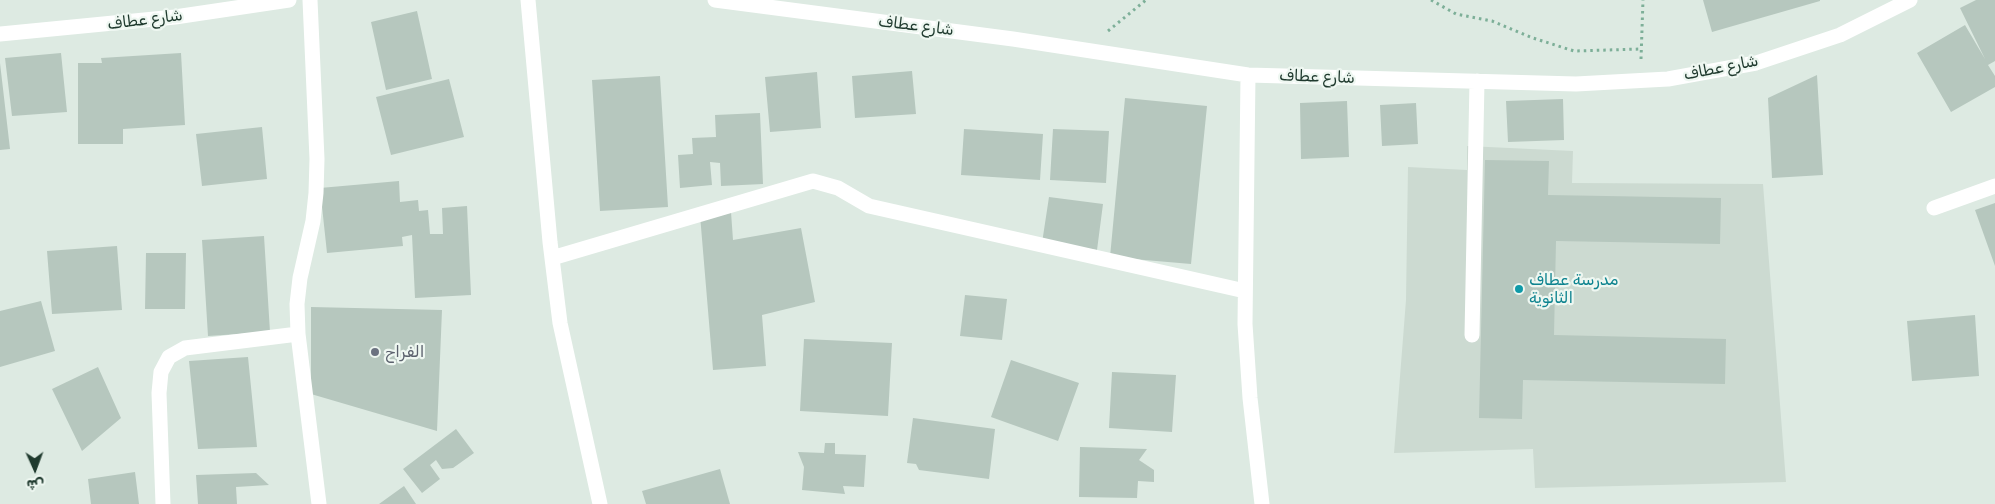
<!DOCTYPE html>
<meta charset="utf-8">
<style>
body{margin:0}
#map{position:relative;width:1995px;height:504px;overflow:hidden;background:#ddeae2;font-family:Rubik,Cairo,sans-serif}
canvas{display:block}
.north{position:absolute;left:10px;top:444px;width:50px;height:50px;-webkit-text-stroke:4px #eef7f1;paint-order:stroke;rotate:178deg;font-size:14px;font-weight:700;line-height:20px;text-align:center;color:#1f3a2e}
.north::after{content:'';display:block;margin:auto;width:18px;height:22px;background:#1f3a2e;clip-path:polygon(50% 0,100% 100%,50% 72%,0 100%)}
</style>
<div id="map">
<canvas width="1995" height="504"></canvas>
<div class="north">ش</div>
</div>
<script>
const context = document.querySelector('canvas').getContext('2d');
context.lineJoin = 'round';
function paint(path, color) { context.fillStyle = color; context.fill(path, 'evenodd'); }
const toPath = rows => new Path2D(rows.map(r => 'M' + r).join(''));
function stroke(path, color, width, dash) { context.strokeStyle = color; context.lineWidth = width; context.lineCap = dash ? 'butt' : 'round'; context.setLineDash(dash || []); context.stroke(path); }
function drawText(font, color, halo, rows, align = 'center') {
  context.font = font + ' Rubik,Cairo,sans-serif'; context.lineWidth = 4.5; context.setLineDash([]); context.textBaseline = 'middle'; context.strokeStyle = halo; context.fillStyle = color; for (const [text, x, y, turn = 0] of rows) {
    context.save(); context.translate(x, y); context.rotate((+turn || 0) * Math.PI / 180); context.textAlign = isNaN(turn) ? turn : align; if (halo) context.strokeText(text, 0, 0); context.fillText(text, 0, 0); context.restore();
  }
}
paint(toPath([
 [1467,146,1573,151,1572,183,1763,184,1786,482,1535,488,1533,449,1394,453,1406,300,1408,167,1467,170]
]), '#ccdad1');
paint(toPath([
 [1703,0,1820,0,1820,1,1712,32],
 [1976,0,1995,0,1995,61,1988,65,1995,76,1995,87,1951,112,1917,53,1965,25,1985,59,1960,8],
 [417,11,432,79,386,90,371,22],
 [61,53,67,112,12,116,5,58],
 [181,53,185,125,123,129,123,144,78,144,78,63,102,63,101,58],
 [0,63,10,149,0,150],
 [912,71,916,114,855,118,852,76],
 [817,72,821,128,770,132,765,77],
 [1817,75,1823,175,1772,178,1768,98],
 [660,76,668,207,600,211,592,80],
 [449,79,464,137,391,155,376,97],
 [1125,98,1207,106,1191,264,1110,257],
 [1563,99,1564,140,1508,142,1506,101],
 [1347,101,1349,157,1301,159,1300,103],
 [1416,103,1418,144,1382,146,1380,105],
 [760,113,763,184,721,186,720,163,710,162,712,185,680,188,678,155,693,154,692,138,716,137,715,115],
 [262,127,267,179,202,186,196,134],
 [964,129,1043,134,1040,180,961,175],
 [1053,129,1109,131,1106,183,1050,180],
 [1485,160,1549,161,1548,195,1721,198,1720,244,1556,241,1554,335,1726,339,1725,384,1523,380,1522,419,1479,418],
 [399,181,400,202,418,200,419,211,428,210,430,234,443,234,442,208,467,206,471,295,415,298,412,235,402,237,403,246,327,253,320,188],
 [1049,197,1103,204,1097,250,1042,243],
 [1995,203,1995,266,1975,210],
 [731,212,733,240,801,228,815,302,762,315,766,366,713,370,700,215],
 [264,236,270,332,208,336,202,240],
 [117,246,122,310,52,314,47,251],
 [146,253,186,253,185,309,145,309],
 [965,295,1007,299,1002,340,960,336],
 [41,301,55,351,0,367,0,311],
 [311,307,442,310,437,431,311,394],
 [1975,315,1979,376,1912,381,1907,321],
 [804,339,892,343,888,416,800,411],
 [248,357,257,447,198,449,189,361],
 [1011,360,1079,383,1058,441,991,417],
 [98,367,121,418,82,451,52,389],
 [1112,372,1176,375,1172,432,1109,428],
 [913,418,995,429,989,479,919,470,916,464,907,463],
 [456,429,474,453,453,468,442,469,436,460,430,465,440,479,422,493,403,469],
 [825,443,835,443,835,454,866,455,864,487,843,486,845,494,802,490,804,467,798,452,824,453],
 [1080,447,1147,449,1139,460,1154,470,1154,482,1138,481,1137,498,1079,497],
 [720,469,730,504,646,504,642,491],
 [135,472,139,504,91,504,88,479],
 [256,473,269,485,236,487,237,504,198,504,196,475],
 [404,486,416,504,379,504]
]), '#b6c7be');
stroke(toPath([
 [1431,0,1456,14,1492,21,1533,38,1574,51,1641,49],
 [1108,31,1146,0],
 [1641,59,1643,0]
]), '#7daf98', 3, [2.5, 4]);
stroke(toPath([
 [310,0,317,159,316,193,313,221,300,278,297,304,298,334,319,504],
 [528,0,550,242,560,323,600,504],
 [715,0,1013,39,1248,75,1576,84,1668,79,1756,63,1840,35,1910,0],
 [0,34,175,17,289,0],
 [1248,75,1245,324,1250,398,1262,504],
 [1934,208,1995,186],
 [552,258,813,181,838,188,869,206,1245,291],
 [1472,335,1477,81],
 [163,504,159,393,161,372,169,357,185,348,298,334]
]), '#fff', 15);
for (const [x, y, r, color] of [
 [1519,289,5,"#0f9aa8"],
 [375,352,5,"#6b7280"]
]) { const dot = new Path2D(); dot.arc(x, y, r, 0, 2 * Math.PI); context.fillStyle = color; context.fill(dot); stroke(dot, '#eef7f1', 2); }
drawText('16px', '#1f3a2e', '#eef7f1', [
 ["شارع عطاف",145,20,-7],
 ["شارع عطاف",916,26,7],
 ["شارع عطاف",1721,68,-11],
 ["شارع عطاف",1317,77,2]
]);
drawText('16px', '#0d838f', '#eef7f1', [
 ["مدرسة عطاف",1529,280],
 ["الثانوية",1529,298]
], 'left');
drawText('16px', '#5b616d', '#eef7f1', [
 ["الفراح",385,352]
], 'left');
</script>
